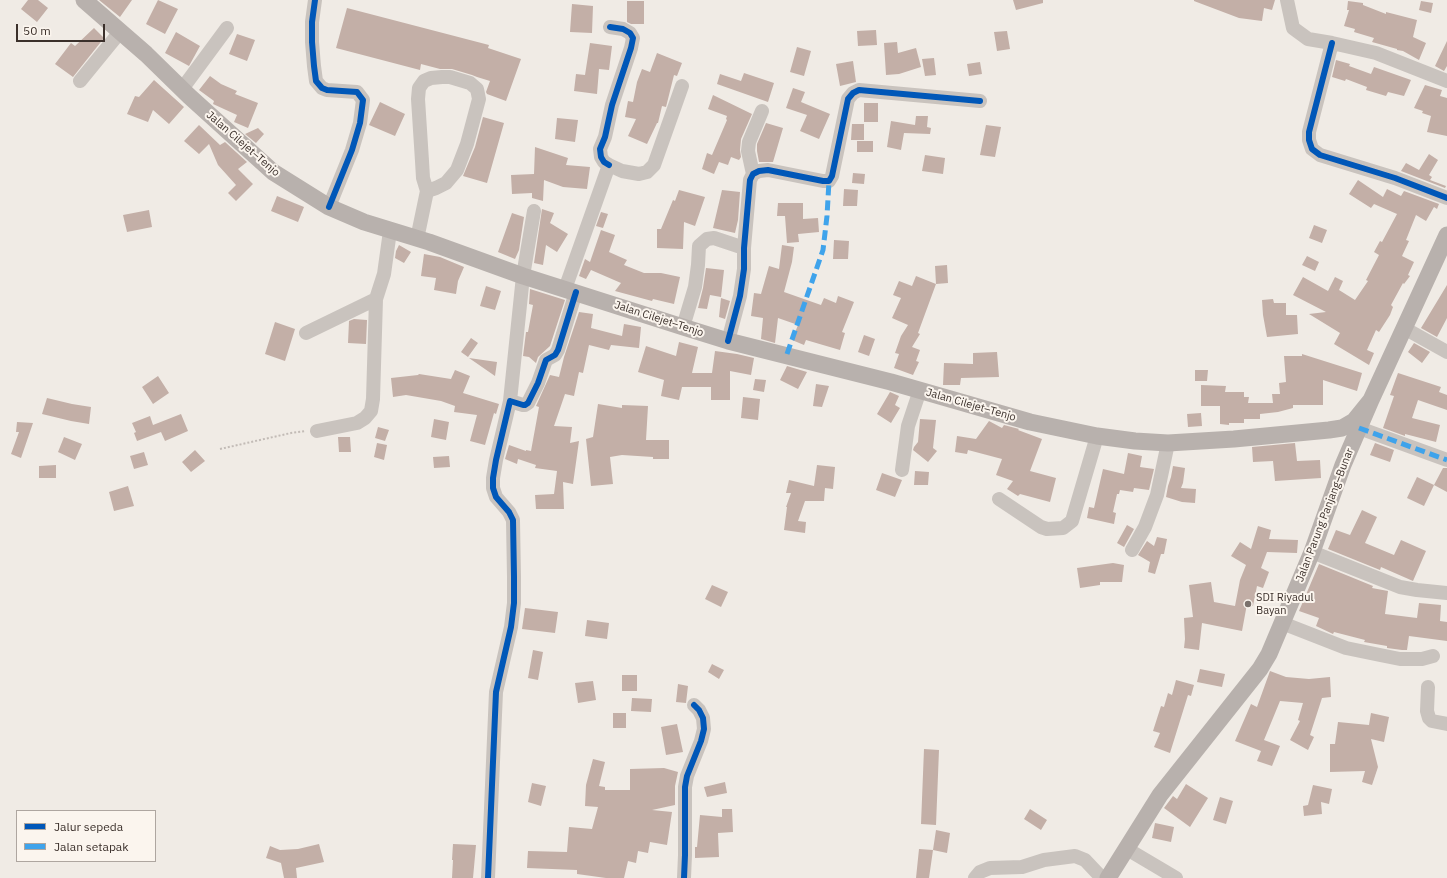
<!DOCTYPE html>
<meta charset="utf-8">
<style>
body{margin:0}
#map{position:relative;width:1447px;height:878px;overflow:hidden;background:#f0ebe5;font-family:"IBM Plex Sans",sans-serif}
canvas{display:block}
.legend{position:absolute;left:16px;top:810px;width:140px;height:52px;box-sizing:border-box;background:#fbf5ee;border:1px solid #aea6a0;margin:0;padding:5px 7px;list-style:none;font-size:12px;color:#3b302b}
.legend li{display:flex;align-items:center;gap:8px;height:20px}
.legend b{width:20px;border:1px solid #aea6a0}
.scale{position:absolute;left:16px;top:24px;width:89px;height:18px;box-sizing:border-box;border:2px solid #3b302b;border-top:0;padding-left:5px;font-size:12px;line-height:14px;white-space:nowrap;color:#3b302b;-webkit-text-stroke:3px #fbf5ee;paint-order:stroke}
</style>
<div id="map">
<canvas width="1447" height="878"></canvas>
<ul class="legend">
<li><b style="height:5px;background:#0057b8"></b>Jalur sepeda</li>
<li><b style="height:5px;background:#3fa3eb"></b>Jalan setapak</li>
</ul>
<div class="scale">50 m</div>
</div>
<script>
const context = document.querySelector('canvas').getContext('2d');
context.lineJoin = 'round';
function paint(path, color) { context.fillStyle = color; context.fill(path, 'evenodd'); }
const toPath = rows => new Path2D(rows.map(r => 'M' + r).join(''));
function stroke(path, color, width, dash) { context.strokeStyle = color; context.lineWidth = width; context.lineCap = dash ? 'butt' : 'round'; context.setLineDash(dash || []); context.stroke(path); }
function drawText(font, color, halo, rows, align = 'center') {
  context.font = font + ' "IBM Plex Sans",sans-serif'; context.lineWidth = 4; context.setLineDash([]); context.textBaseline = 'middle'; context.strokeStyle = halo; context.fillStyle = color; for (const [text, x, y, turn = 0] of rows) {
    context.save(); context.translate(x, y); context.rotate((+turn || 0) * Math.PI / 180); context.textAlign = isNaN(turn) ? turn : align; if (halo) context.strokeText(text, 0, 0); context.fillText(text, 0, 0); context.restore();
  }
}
paint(toPath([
 [28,0,38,0,48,8,37,22,21,9],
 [99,0,132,0,120,17],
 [158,0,178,9,165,34,146,24],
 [1013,0,1043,0,1043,3,1016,10],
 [1194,0,1275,0,1272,10,1264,8,1262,21,1239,18,1194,1],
 [627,1,644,1,644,24,631,24,627,22],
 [1348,1,1363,3,1363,5,1386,14,1386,12,1417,20,1413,37,1426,43,1419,60,1403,51,1397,50,1397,49,1372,42,1374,38,1354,32,1355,29,1344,26,1349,10,1347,10],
 [1421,1,1433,3,1431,13,1419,10],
 [572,4,593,6,592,33,570,32],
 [347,8,489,45,488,48,521,59,506,101,487,94,486,92,490,81,477,77,472,75,452,69,440,69,421,64,420,70,336,48],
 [94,28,104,38,73,77,55,64,71,43,75,46],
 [876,30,877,45,858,46,857,31],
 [1007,31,1010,49,997,51,994,32],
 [176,32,200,46,189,66,165,53],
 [237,34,255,40,247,61,229,54],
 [1447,41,1447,66,1444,71,1435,66],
 [897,42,898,53,916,48,921,67,899,74,886,75,884,43],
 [590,43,612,46,609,70,599,69,597,94,574,91,576,74,585,75],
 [797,47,811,51,804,76,790,72],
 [657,53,682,63,677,76,674,75,666,107,662,106,658,123,657,123,647,144,628,136,636,119,625,117,628,101,633,102,637,82,642,69,650,72],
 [934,58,936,75,925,76,922,59],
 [1336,60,1350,64,1349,66,1371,74,1374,67,1411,80,1404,96,1388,92,1386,96,1366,90,1367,87,1346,79,1345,81,1332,77],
 [853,61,856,82,840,86,836,64],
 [980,62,982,74,969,76,967,64],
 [744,73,774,83,768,102,717,84,720,74,741,81],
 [210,76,221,84,237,91,235,94,258,103,248,128,234,122,237,115,213,104,214,101,199,90],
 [154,80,184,107,169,124,153,110,148,122,127,114,135,96,139,97],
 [1425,85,1442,90,1440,96,1447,98,1447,136,1427,132,1431,116,1422,113,1423,111,1414,108],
 [793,88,805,92,801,102,830,114,819,139,800,131,807,115,786,108],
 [713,95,752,114,741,139,740,150,741,157,739,160,731,157,728,165,719,162,714,174,702,169,707,153,712,155,727,120,726,119,727,116,708,109],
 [380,102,405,114,395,136,369,125],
 [864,103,878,103,878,122,864,122],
 [916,116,928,116,927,127,931,128,930,134,904,133,901,150,887,147,891,121,915,125],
 [483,117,504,123,487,183,463,176,475,147],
 [557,118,578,120,575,142,555,139],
 [766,123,783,128,773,162,759,162,757,151,757,144],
 [852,124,864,124,864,140,851,140],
 [199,125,220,145,225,142,247,162,238,169,253,184,236,201,228,193,236,185,218,165,209,144,199,154,184,141],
 [986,125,1001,127,995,157,980,155],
 [258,128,264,134,256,143,245,134],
 [857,141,873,141,873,152,857,152],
 [535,147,568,158,566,165,590,167,587,189,563,187,544,180,543,201,532,198,532,193,512,194,511,175,534,174],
 [1429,154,1438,160,1429,175,1432,177,1430,180,1446,186,1445,188,1401,171,1406,163,1419,170],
 [925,155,945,158,943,174,922,171],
 [853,173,865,174,864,184,852,183],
 [1358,180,1383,197,1387,189,1401,196,1404,191,1439,204,1437,209,1434,207,1426,221,1416,215,1406,240,1409,241,1402,256,1414,262,1408,275,1410,276,1404,284,1403,283,1391,305,1393,307,1390,315,1379,332,1376,330,1367,350,1374,353,1369,365,1334,344,1340,333,1309,314,1326,312,1293,295,1303,277,1328,291,1335,277,1343,281,1339,290,1355,300,1368,281,1366,280,1379,255,1374,252,1380,241,1382,242,1397,214,1374,204,1371,208,1349,194],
 [844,189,858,190,857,206,843,206],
 [679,190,705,197,695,226,684,222,683,249,657,248,657,229,661,229,673,200,675,201],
 [722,190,740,192,738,220,735,233,713,228],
 [277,196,304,207,298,222,271,211],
 [778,203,803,203,803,219,818,218,819,232,798,234,799,242,787,243,785,216,777,216],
 [542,209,554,213,550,223,568,234,557,252,546,245,543,265,534,263],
 [149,210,152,227,127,232,123,215],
 [601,212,608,214,603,228,596,226],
 [512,213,524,217,519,250,515,259,498,252],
 [1314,225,1327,230,1322,243,1309,238],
 [601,230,615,235,609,252,627,260,624,265,644,273,661,273,680,277,674,304,653,299,652,301,615,291,621,283,591,270,586,279,579,276,585,259,590,262],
 [834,240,849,241,848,259,833,259],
 [399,245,411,252,404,263,395,258,396,251],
 [782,245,794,247,792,262,784,292,821,305,824,298,836,303,838,296,854,302,842,332,845,333,840,350,806,340,804,345,792,340,798,325,778,318,775,343,761,339,763,318,751,316,754,293,761,294,769,266,779,269],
 [424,254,440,257,464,267,458,281,456,294,434,290,436,278,421,276],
 [1307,256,1319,262,1315,271,1302,265],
 [947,265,948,283,936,284,935,266],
 [706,268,724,270,721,297,710,295,707,309,698,308,703,288],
 [916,276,936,284,918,333,920,334,912,347,920,350,916,361,919,362,913,375,894,368,899,354,895,353,901,336,908,325,892,318,901,298,893,295,899,281,912,286],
 [1447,285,1447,318,1437,337,1421,328],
 [486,286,501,291,495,310,480,306],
 [530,289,565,300,550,346,538,357,536,363,529,357,523,356,526,332,528,332,533,305,529,304],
 [721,298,730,301,725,319,719,317],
 [1273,299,1274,303,1286,303,1286,315,1297,315,1298,334,1267,337,1263,315,1262,300],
 [579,312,593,314,591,328,622,336,624,324,641,327,639,348,611,345,609,350,589,345,583,373,579,372,574,396,565,394,554,426,572,427,570,443,579,441,573,484,563,482,564,509,536,509,535,495,554,494,557,471,535,468,536,465,518,459,517,464,505,459,509,445,526,451,526,450,531,451,539,407,536,406,550,375,559,377,564,357],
 [354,319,367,320,366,344,348,343,349,321],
 [275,322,295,329,285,361,265,354],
 [864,335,875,339,869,356,858,352],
 [471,338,478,343,468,357,461,352],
 [679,342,698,347,692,373,712,373,715,351,737,354,754,358,751,375,730,371,730,400,711,400,711,387,682,387,679,400,661,396,664,380,638,372,646,346,676,356],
 [1414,343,1430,352,1422,363,1408,352],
 [997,352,999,377,961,378,960,385,943,385,944,363,973,364,973,353],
 [1302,354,1362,373,1357,391,1323,380,1323,405,1293,405,1293,408,1278,412,1260,414,1260,419,1244,419,1244,423,1229,423,1229,425,1220,424,1220,406,1201,406,1201,385,1226,386,1225,392,1244,392,1244,397,1249,397,1248,403,1273,403,1272,394,1280,394,1279,383,1286,382,1284,356,1302,356],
 [469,358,497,362,495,376],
 [787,366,807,372,798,389,780,380],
 [455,370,470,376,463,393,499,404,496,414,494,413,485,445,470,441,477,415,454,412,455,406,441,401,406,395,393,397,391,378,418,375,419,374,451,379],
 [1195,370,1208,370,1207,381,1195,381],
 [1398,373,1441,387,1439,392,1447,395,1447,410,1418,400,1412,418,1440,425,1436,442,1405,434,1405,436,1383,428,1394,396,1390,395],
 [158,376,169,393,153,404,142,387],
 [755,379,766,380,764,392,753,390],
 [816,384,829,386,822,407,813,406],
 [890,392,899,396,895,405,900,408,891,423,877,414],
 [743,397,760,399,758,420,741,418],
 [47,398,72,404,91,407,89,424,71,421,42,414],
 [598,404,622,408,622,405,648,406,646,440,669,440,669,459,653,459,653,457,622,455,610,457,613,484,591,486,586,439,593,437],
 [1201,413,1202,426,1188,427,1187,414],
 [181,414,188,431,165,441,161,432,137,441,134,433,136,432,132,423,150,416,153,425],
 [434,419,449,422,446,440,431,437],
 [920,419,936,420,933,448,937,451,928,462,913,450,914,447,918,442],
 [989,421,1002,428,1004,425,1019,429,1018,430,1042,439,1030,471,1056,478,1050,502,1020,494,1018,496,1007,489,1013,481,996,475,1002,459,968,450,967,454,955,452,957,436,976,439],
 [17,422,33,423,21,458,11,454,19,432,16,432],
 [378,427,389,430,385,441,375,438],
 [64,437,82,444,75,460,58,452],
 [338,437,350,437,351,452,339,452],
 [377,443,387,445,384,460,374,457],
 [1295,443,1297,461,1320,460,1321,478,1275,481,1273,461,1253,462,1252,447],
 [1375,443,1394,450,1390,462,1370,455],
 [195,450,205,461,191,472,182,462],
 [144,452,148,465,134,469,130,456],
 [1128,453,1142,456,1140,467,1154,469,1149,490,1134,488,1133,492,1120,490,1119,494,1117,494,1113,512,1116,513,1114,524,1087,518,1089,507,1094,508,1103,469,1124,474],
 [449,456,450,467,434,468,433,457],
 [56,465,56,478,39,478,39,466],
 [817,465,835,467,833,489,825,488,824,501,805,501,798,521,806,522,805,533,784,530,787,507,786,507,791,493,786,493,789,480,814,486],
 [1173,466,1185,468,1183,483,1181,488,1196,489,1195,503,1182,502,1166,497,1168,486,1171,477],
 [1443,468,1447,468,1447,492,1434,485],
 [915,471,929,472,928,485,914,485],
 [882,473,902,480,895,497,876,490],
 [1417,477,1434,485,1424,506,1407,498],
 [128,486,134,506,114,511,109,492],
 [1362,510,1377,517,1365,543,1394,555,1401,540,1426,551,1413,581,1381,567,1380,570,1328,549,1336,530,1350,535],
 [1127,525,1134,529,1124,547,1117,543],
 [1258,526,1271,530,1269,539,1298,540,1297,553,1267,552,1261,568,1269,572,1263,588,1257,586,1253,606,1247,604,1242,631,1202,623,1199,650,1184,648,1185,639,1184,618,1193,617,1189,585,1211,582,1214,602,1235,606,1240,580,1246,565,1231,556,1240,542,1251,549],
 [1157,537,1167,539,1164,554,1161,554,1155,574,1148,572,1150,562,1138,555,1147,541,1154,546],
 [1113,563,1124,565,1122,582,1100,582,1100,585,1080,588,1077,568],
 [1319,564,1373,586,1372,588,1388,591,1385,614,1417,618,1419,603,1441,605,1440,621,1447,622,1447,641,1409,636,1407,650,1402,650,1387,648,1387,646,1364,642,1365,640,1334,632,1333,634,1316,626,1319,618,1299,611],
 [712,585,728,592,721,607,705,599],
 [525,608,558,612,555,633,522,629],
 [587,620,609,623,607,639,585,636],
 [533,650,543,652,538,680,528,678],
 [712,664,724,670,719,679,708,672],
 [1200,669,1225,674,1222,687,1197,682],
 [1270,671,1286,677,1309,679,1330,677,1331,697,1322,698,1310,735,1314,737,1308,750,1290,740,1300,721,1298,720,1303,703,1280,701,1264,740,1280,746,1272,766,1257,761,1261,751,1235,741,1251,704,1257,707],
 [622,675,637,675,637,691,622,691],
 [1176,680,1194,685,1191,696,1188,695,1170,753,1154,747,1160,733,1153,731,1161,706,1164,707,1168,693,1172,695],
 [593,681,596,700,578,703,575,683],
 [678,684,688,686,686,703,676,702],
 [632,698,652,699,651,712,631,711],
 [613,713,626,713,626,728,613,728],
 [1371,713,1389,717,1384,742,1371,739,1378,767,1372,785,1362,782,1365,771,1330,772,1330,744,1335,744,1338,722,1369,725],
 [677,724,683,752,666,755,661,727],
 [924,749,939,750,936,825,921,824],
 [593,759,605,762,599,786,605,787,605,790,630,790,630,769,664,768,678,772,675,786,675,805,652,810,672,812,667,845,650,842,648,853,638,851,636,863,628,861,624,878,606,878,577,874,577,870,527,868,528,851,567,852,569,827,592,829,598,807,585,806,586,785],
 [725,782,727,793,707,797,704,787],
 [532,783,546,786,541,806,528,802],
 [1186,784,1208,798,1190,827,1164,808,1173,796,1177,799],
 [1313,785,1332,789,1329,804,1321,802,1322,814,1304,816,1303,806,1308,805],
 [1220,797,1233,801,1226,824,1213,820],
 [722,809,732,809,733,832,718,833,719,857,695,858,695,847,697,847,700,815,722,817],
 [1030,809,1047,820,1041,830,1024,819],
 [1155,823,1174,827,1171,842,1152,838],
 [936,830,950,833,947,853,933,850],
 [319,844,324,862,296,868,297,878,284,878,281,863,266,858,270,846,280,850,298,849],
 [453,844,476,845,473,878,452,878,453,860,452,860],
 [919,849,933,850,929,878,916,878]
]), '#c3afa7');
stroke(toPath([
 [220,449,291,433,306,431]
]), '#c2bbb6', 2, [2, 2]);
stroke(toPath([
 [315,0,312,22,312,42,314,66,316,81,322,88,327,90,357,92,363,100,360,123,352,150,329,207],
 [1287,0,1293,28,1308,39,1332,43,1376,53,1447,81],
 [1332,43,1309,132,1309,140,1312,149,1320,155,1395,178,1447,198],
 [80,81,120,32],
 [182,89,227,28],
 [609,165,604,162,601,157,600,149,605,137,612,105,631,48,633,38,630,33,623,29,610,27],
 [753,174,748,151,749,142,762,111],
 [417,239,427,191,423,178,422,161,418,99,419,88,424,81,431,78,442,77,450,77,470,83,477,89,479,99,467,144,457,170,446,183,436,188,427,191],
 [565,289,609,165,622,171,639,174,647,172,654,165,682,86],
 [683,327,695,287,698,265,699,246,707,239,714,238,744,248],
 [1404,328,1447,352],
 [306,333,376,299],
 [728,341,740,296,744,269,744,248,750,180,753,174,759,171,768,170,823,181,829,181,832,176,848,99,853,93,859,90,980,101],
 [510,401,523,276,534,211],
 [1359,428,1447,460],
 [317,431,357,423,365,418,371,411,373,399,376,299,384,274,390,231],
 [902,470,908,426,920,390],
 [999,499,1041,527,1047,529,1063,528,1072,521,1097,436],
 [1132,550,1145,527,1157,495,1168,443],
 [1312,552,1400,587,1417,590,1447,593],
 [1282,623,1346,648,1380,655,1400,659,1422,659,1433,656],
 [1428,687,1427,711,1429,718,1432,721,1447,724],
 [1127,849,1176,878],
 [488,878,496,692,511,627,514,603,514,577,513,520,509,512,496,497,493,488,493,478,496,460,510,401,523,405,525,405,528,403,538,383,546,360,555,355,558,350,576,292],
 [684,878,685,855,685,787,687,776,701,741,704,729,703,718,699,710,694,705],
 [975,878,980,872,990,868,1022,867,1044,860,1075,856,1085,860,1102,878]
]), '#c9c3be', 14);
stroke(toPath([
 [84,0,146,54,189,96,273,172,329,207,364,222,429,242,523,276,683,327,728,341,891,382,1030,422,1097,436,1135,441,1168,443,1234,439,1329,430,1342,428,1354,421,1371,400],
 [1108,878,1160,795,1260,669,1269,654,1312,552,1343,465,1371,400,1447,235]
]), '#b8b1ad', 17);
stroke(toPath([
 [787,354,823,250,827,216,829,181],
 [1359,428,1447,460]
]), '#3fa3eb', 5, [10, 5]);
stroke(toPath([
 [315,0,312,22,312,42,314,66,316,81,322,88,327,90,357,92,363,100,360,123,352,150,329,207],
 [1332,43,1309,132,1309,140,1312,149,1320,155,1395,178,1447,198],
 [609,165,604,162,601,157,600,149,605,137,612,105,631,48,633,38,630,33,623,29,610,27],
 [728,341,740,296,744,269,744,248,750,180,753,174,759,171,768,170,823,181,829,181,832,176,848,99,853,93,859,90,980,101],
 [488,878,496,692,511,627,514,603,514,577,513,520,509,512,496,497,493,488,493,478,496,460,510,401,523,405,525,405,528,403,538,383,546,360,555,355,558,350,576,292],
 [684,878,685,855,685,787,687,776,701,741,704,729,703,718,699,710,694,705]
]), '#0057b8', 6);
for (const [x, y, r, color] of [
 [1248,604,4,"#7a716c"]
]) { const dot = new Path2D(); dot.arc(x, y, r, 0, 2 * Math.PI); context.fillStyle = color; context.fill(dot); stroke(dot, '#fbf5ee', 1.5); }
drawText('11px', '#3b302b', '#fbf5ee', [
 ["Jalan Cilejet–Tenjo",243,144,41],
 ["Jalan Cilejet–Tenjo",659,319,18],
 ["Jalan Cilejet–Tenjo",971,405,16],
 ["Jalan Parung Panjang–Bunar",1325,515,-69]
]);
drawText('11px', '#3b302b', '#fbf5ee', [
 ["SDI Riyadul",1256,598],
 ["Bayan",1256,611]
], 'left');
</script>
